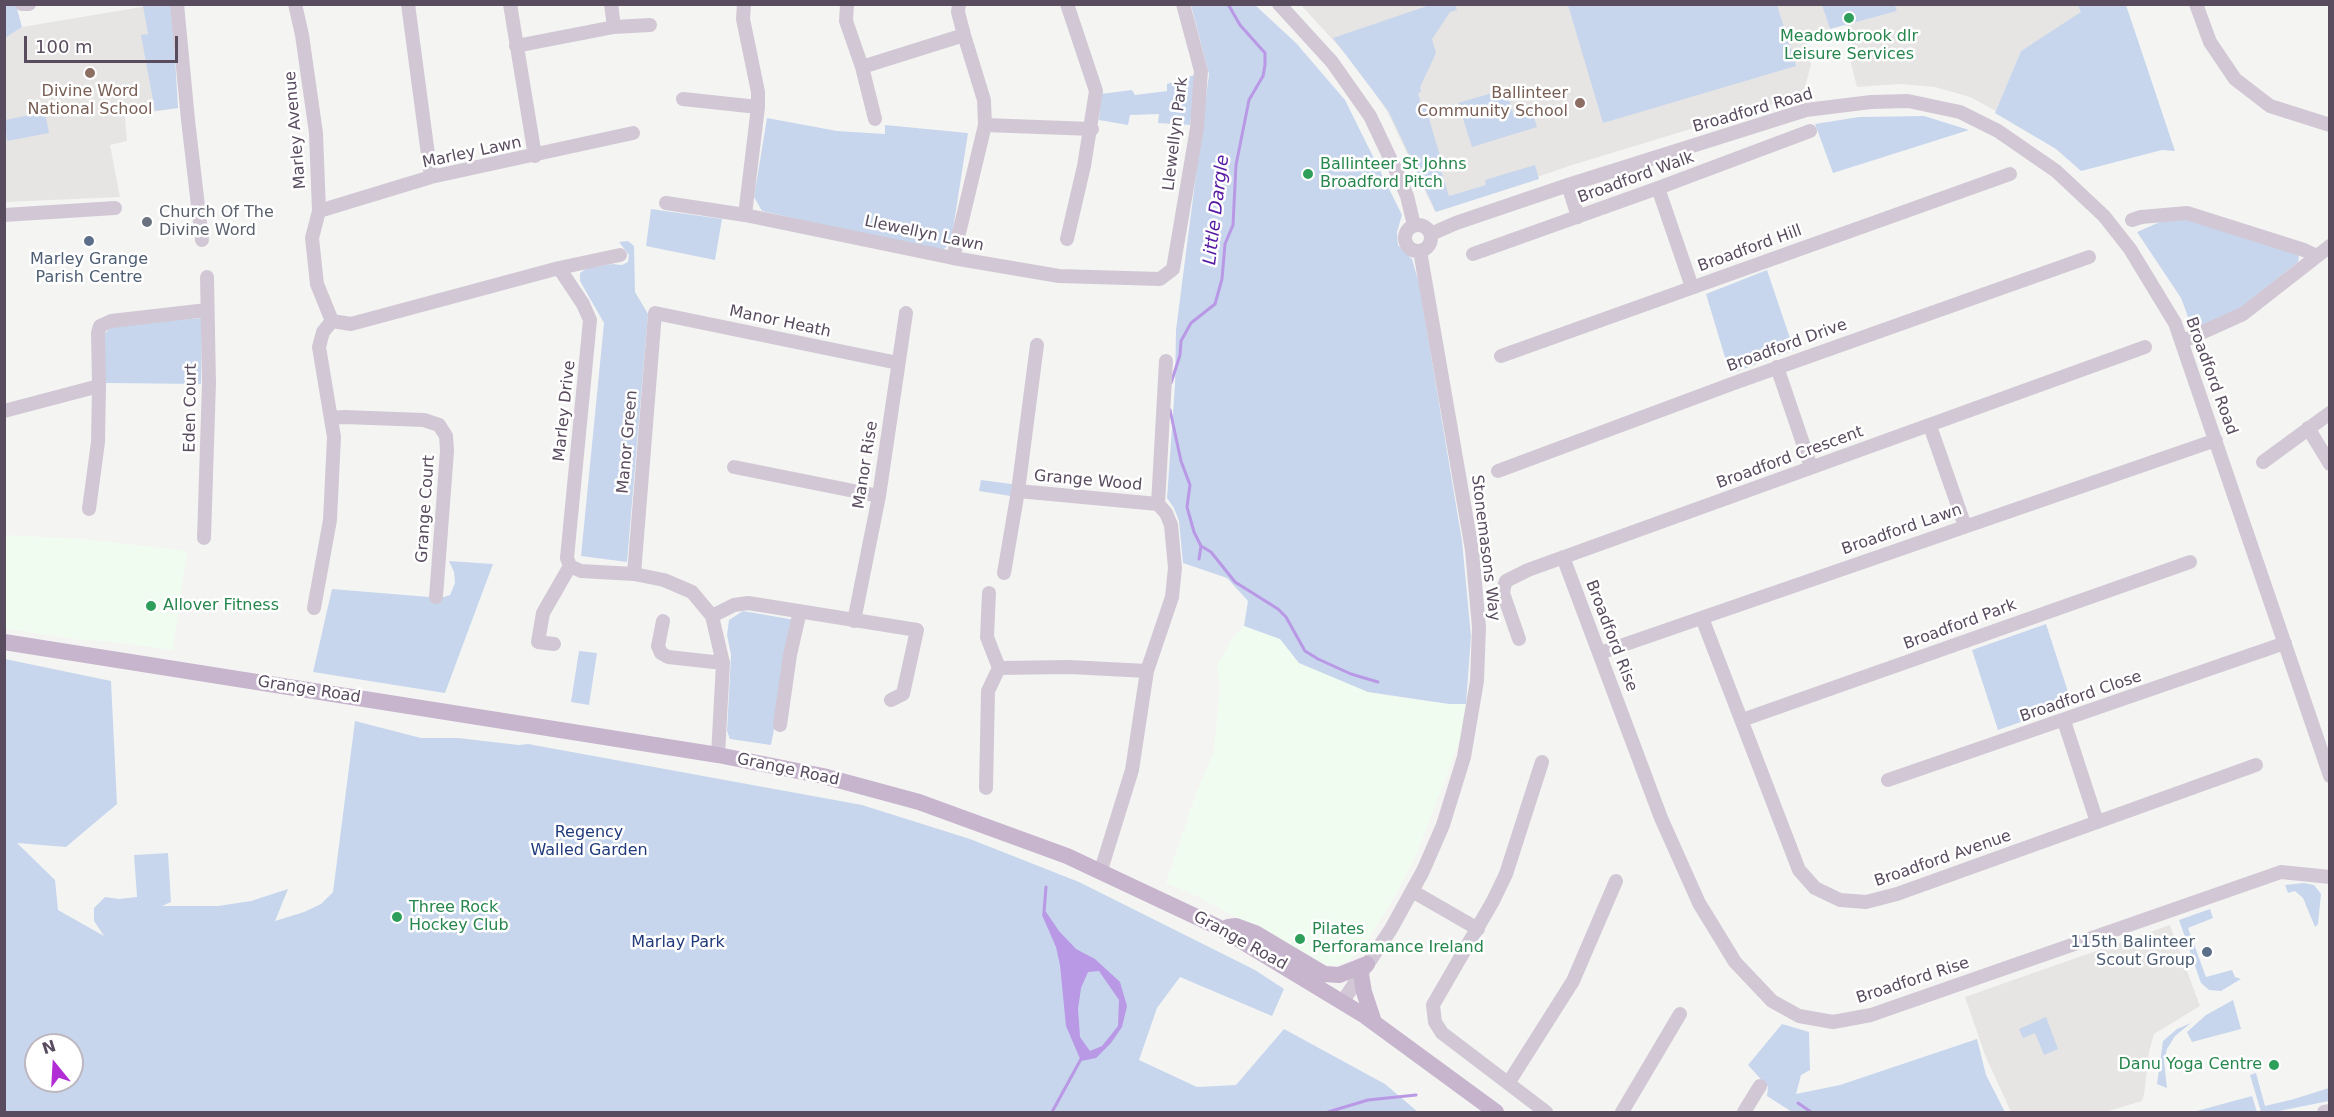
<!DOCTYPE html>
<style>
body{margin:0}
#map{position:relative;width:2334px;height:1117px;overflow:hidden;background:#f4f5f3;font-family:"DejaVu Sans",sans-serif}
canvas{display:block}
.frame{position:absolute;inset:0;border:6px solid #594c5f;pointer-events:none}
.north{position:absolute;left:24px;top:1033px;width:60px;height:60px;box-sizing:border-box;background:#fff;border:2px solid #bdb7bf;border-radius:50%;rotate:342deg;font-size:16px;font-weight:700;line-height:24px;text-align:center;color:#594c5f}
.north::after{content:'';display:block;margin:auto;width:21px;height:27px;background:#b12cd5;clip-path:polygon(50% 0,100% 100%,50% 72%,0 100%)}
.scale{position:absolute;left:24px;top:36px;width:154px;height:27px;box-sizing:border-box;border:3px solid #594c5f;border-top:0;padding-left:8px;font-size:18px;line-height:21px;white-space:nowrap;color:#594c5f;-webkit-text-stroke:4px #fff;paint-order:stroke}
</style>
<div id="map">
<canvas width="2334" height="1117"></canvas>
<div class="frame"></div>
<div class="north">N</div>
<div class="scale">100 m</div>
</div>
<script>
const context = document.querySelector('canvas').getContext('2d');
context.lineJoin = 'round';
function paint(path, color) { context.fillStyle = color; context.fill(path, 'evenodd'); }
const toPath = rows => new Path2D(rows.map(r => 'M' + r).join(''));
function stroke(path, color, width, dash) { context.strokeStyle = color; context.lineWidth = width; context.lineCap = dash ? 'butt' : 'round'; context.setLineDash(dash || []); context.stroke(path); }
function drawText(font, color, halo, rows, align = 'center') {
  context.font = font + ' "DejaVu Sans",sans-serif'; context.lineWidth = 5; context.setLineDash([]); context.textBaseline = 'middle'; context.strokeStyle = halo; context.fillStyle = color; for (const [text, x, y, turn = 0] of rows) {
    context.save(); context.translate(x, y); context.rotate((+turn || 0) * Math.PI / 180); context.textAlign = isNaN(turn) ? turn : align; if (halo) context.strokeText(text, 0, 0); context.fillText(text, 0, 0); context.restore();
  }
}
paint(toPath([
 [5,535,83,539,187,551,173,650,105,641,80,640,5,628],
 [1244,626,1280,639,1299,663,1382,695,1449,704,1466,704,1461,737,1417,853,1400,887,1365,945,1348,961,1335,966,1323,964,1197,896,1166,883,1196,794,1214,751,1220,687,1217,666,1232,639]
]), '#f1fcf0');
paint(toPath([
 [1822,4,1830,29,1806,38,1811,64,1803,95,1572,165,1435,212,1387,111,1354,63,1301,5],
 [2090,4,2091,7,2021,51,1996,111,1970,97,1935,87,1899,84,1857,87,1851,63,1846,24,1897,11,1895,5],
 [153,5,178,108,125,116,127,141,110,145,120,197,5,202,4,38,22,27],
 [2170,925,2200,1006,2154,1034,2149,1052,2144,1095,2142,1101,2105,1112,2011,1112,1985,1055,1965,997]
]), '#e6e5e4');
paint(toPath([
 [5,5,16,5,22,27,5,38],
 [153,5,172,5,178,108,155,111,141,35,148,34,143,6],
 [1191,5,1255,5,1296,43,1345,100,1402,215,1397,232,1398,245,1412,259,1419,283,1462,541,1471,636,1466,704,1449,704,1368,692,1299,663,1280,639,1244,626,1248,601,1227,578,1183,563,1179,521,1174,508,1167,498,1175,385,1176,330,1209,74],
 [1430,5,1455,5,1457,10,1450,12,1432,39,1436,53,1420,87,1421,92,1418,93,1421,103,1424,102,1444,169,1441,171,1449,196,1486,185,1485,180,1535,165,1539,179,1436,212,1389,112,1333,38],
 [1568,5,1777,5,1796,66,1603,123],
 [1822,5,1895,5,1897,11,1830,29],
 [2078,5,2126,5,2175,151,2162,150,2081,171,2056,149,1995,113,2021,51,2081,12],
 [1194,75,1196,81,1190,125,1158,123,1159,114,1130,115,1128,125,1099,120,1101,94,1132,90,1135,95,1167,91,1167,84],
 [1506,89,1513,113,1531,108,1537,127,1472,147,1458,103],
 [45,112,49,133,7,141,5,120],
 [1924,116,1969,130,1833,173,1815,124,1859,117],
 [767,118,837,131,885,134,885,125,968,133,951,242,941,252,762,211,754,197],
 [651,209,722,219,715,260,646,246],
 [2187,219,2297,254,2299,255,2298,262,2239,309,2193,330,2181,298,2137,232,2160,222],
 [628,241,634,246,635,292,648,314,627,562,581,556,604,323,580,281,580,273,587,268,613,264,622,265,628,262,629,255,619,242],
 [1767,270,1794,350,1730,374,1706,294],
 [202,318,201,384,105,383,105,333,114,325],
 [981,480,1019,485,1017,497,979,491],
 [449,561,493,564,445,693,313,672,332,589,441,598,450,595,455,583,454,572],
 [743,611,795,620,771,745,730,739,727,731,731,655,727,635,729,620],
 [2046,624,2072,704,1998,730,1972,650],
 [579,651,597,653,589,705,571,702],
 [5,659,111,681,117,804,66,847,17,843,55,880,58,910,104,936,94,921,94,908,105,897,119,899,137,897,134,855,168,853,171,902,162,906,218,906,251,901,288,889,275,921,304,912,321,904,333,892,355,721,421,738,458,738,519,745,528,744,862,805,970,839,1079,882,1255,970,1284,989,1272,1016,1180,977,1157,1008,1139,1060,1197,1087,1236,1085,1284,1029,1385,1084,1418,1112,5,1112],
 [36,1045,72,1045,72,1081,36,1081],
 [2304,883,2314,885,2321,894,2318,924,2315,927,2303,898,2295,891,2288,893,2285,885],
 [2210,909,2213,918,2188,928,2206,977,2232,970,2235,977,2241,979,2221,991,2209,990,2201,983,2179,920],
 [2233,1000,2241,1029,2192,1042,2187,1032,2206,1015],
 [2046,1017,2058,1049,2044,1055,2035,1033,2023,1038,2019,1029],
 [2191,1023,2175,1036,2167,1049,2164,1061,2167,1088,2157,1084,2163,1041,2177,1029],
 [1782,1024,1809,1032,1810,1070,1801,1075,1796,1094,1840,1085,1977,1039,1986,1075,2005,1112,1792,1112,1767,1096,1768,1087,1748,1065],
 [2256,1073,2265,1106,2294,1099,2329,1088,2329,1101,2274,1112,2261,1112,2250,1075],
 [2252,1096,2257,1112,2193,1112]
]), '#c7d6ed');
paint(toPath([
 [1044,909,1059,931,1076,949,1095,959,1120,982,1127,1006,1122,1027,1111,1043,1096,1058,1081,1061,1066,1026,1060,965,1056,947,1042,915],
 [1099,971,1119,1000,1118,1026,1102,1046,1090,1051,1080,1037,1078,1009,1081,988,1088,972]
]), '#b998e5');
stroke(toPath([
 [1171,383,1180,355,1181,341,1191,323,1215,304,1222,279,1225,244,1233,225,1236,165,1249,100,1263,76,1265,65,1265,53,1240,25,1228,4],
 [1170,410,1181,461,1190,485,1187,507,1194,532,1201,546,1199,559],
 [1201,546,1211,552,1235,582,1278,609,1286,617,1305,651,1318,659,1351,674,1378,682],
 [1044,912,1046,887],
 [1798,1103,1811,1112],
 [1052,1112,1081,1059],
 [1328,1112,1368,1100,1416,1095]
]), '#b998e5', 3);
stroke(toPath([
 [22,4,29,4],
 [177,4,188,120,202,240],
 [295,4,302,35,316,133,319,211,312,238,317,284,332,321],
 [408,4,431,177],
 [510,4,535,156],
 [611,4,614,27],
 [744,4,743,19,758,92,758,107,745,215],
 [847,4,846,21,862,67,875,119],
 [1279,4,1332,62,1370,116,1399,177,1407,196,1414,225],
 [2196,4,2210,42,2235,79,2270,106,2330,125],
 [516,46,614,27,650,25],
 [862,67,964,35],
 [683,99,758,107],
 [985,125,1092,129],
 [1568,185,1578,217],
 [1658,188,1692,287],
 [666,203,745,215,953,258,1059,276,1160,279,1173,269,1197,128,1201,71,1183,4],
 [319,211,431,177,633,133],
 [4,215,115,208],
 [2132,220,2141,217,2187,213,2304,250,2317,256],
 '1405 238a13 13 0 1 1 26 0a13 13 0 1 1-26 0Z',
 [1431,234,1456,223,1568,185,1806,110,1871,102,1908,101,1960,112,1998,131,2056,171,2104,216,2130,249,2175,323,2330,776],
 [1067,239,1084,166,1096,91,1067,4],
 [1473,254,1658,188,1810,131],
 [953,258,985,125,984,100,964,35,958,12,959,4],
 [559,268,583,304,590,320,567,558,570,566],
 [332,321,351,324,559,268,620,255],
 [2183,341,2243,314,2330,246],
 [1501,356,2010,174],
 [1777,367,1811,467],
 [4,411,99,386,98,333,100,326,111,321,207,310],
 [331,418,344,417,424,420,439,425,446,436,447,451,436,597],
 [1930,426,1965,526],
 [2308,428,2330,464],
 [2263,462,2330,413],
 [734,467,879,496],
 [1498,471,1737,382,2089,257],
 [1018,491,1158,504,1166,513,1171,525,1175,568,1172,597,1147,671,1132,770,1101,870],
 [1158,504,1166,361],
 [89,509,98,442,99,386],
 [204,538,209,383,207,277],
 [1563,557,1661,818,1699,903,1735,962,1772,1001,1799,1016,1833,1022,1871,1015,2281,872,2330,877],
 [570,566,581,571,634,574,664,580,692,592,712,616,723,663,718,755],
 [1004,573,1018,491,1037,345],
 [634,574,655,313,898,363],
 [989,593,987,637,999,668],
 [314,608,330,520,334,437,319,347,323,332,332,321],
 [712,616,734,605,748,603,917,630,903,694,891,700],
 [1702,618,1799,870,1815,888,1840,900,1866,902,1897,894,2256,765],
 [663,621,658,646,661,653,668,657,723,663],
 [854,621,879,496,906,313],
 [1519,639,1503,593,1504,587,1506,581,1528,570,2145,347],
 [554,644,538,642,543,613,570,566],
 [1600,653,2216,440],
 [1742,720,2190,562],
 [2064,721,2097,822],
 [780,725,790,655,800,611],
 [1542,762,1506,874,1493,901,1433,1005,1435,1022,1442,1033,1546,1112],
 [1888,780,2285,643],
 [986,788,988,691,999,668,1069,667,1147,671],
 [1412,891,1478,929],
 [1343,1001,1391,929,1423,871,1443,825,1464,757,1477,681,1479,627,1472,550,1420,251],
 [1509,1082,1573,981,1616,881],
 [1622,1112,1680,1014],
 [1744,1112,1760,1086],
 [2324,1112,2330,1111]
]), '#d2c8d5', 14);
stroke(toPath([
 [4,642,718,755,823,776,919,802,1067,856,1218,927,1365,1016,1496,1112],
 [1228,927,1236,926,1255,933,1324,974,1339,975,1367,964],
 [1361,974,1364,992,1374,1022]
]), '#c7b5ce', 16);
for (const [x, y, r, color] of [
 [1849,18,6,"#2e9e5b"],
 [90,73,6,"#8d6e63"],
 [1580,103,6,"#8d6e63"],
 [1308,174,6,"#2e9e5b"],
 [147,222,6,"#6b7280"],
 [89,241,6,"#5c6f8a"],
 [151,606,6,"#2e9e5b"],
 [397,917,6,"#2e9e5b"],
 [1300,939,6,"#2e9e5b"],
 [2207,952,6,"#5c6f8a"],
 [2274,1065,6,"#2e9e5b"]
]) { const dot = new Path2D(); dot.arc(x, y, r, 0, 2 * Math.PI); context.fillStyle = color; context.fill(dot); stroke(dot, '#fff', 2); }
drawText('16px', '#27864d', '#fff', [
 ["Meadowbrook dlr",1849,37,"center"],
 ["Leisure Services",1849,55,"center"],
 ["Ballinteer St Johns",1320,165],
 ["Broadford Pitch",1320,183],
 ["Allover Fitness",163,606],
 ["Three Rock",409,908],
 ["Hockey Club",409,926],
 ["Pilates",1312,930],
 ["Perforamance Ireland",1312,948],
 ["Danu Yoga Centre",2262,1065,"right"]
], 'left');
drawText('16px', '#785e54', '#fff', [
 ["Divine Word",90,92],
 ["National School",90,110],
 ["Ballinteer",1568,94,"right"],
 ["Community School",1568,112,"right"]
]);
drawText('16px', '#594c5f', '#fff', [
 ["Broadford Road",1753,111,-16],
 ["Marley Avenue",296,130,-95],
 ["Llewellyn Park",1176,134,-83],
 ["Marley Lawn",472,153,-12],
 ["Broadford Walk",1636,178,-20],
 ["Llewellyn Lawn",924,234,12],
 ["Broadford Hill",1750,249,-20],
 ["Manor Heath",780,322,12],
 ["Broadford Drive",1787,346,-20],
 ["Broadford Road",2211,376,70],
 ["Eden Court",191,408,-89],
 ["Marley Drive",565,411,-84],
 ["Manor Green",628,442,-85],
 ["Broadford Crescent",1790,458,-20],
 ["Manor Rise",866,465,-81],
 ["Grange Wood",1088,481,5],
 ["Grange Court",426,509,-86],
 ["Broadford Lawn",1902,530,-19],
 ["Stonemasons Way",1485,548,83],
 ["Broadford Park",1960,625,-20],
 ["Broadford Rise",1611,636,69],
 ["Grange Road",309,690,9],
 ["Broadford Close",2081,697,-19],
 ["Grange Road",788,770,12],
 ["Broadford Avenue",1943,859,-19],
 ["Grange Road",1240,941,29],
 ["Broadford Rise",1913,981,-18]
]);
drawText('16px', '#5b616d', '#fff', [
 ["Church Of The",159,213],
 ["Divine Word",159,231]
], 'left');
drawText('16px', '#4e5e75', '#fff', [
 ["Marley Grange",89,260],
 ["Parish Centre",89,278],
 ["115th Balinteer",2195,943,"right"],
 ["Scout Group",2195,961,"right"]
]);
drawText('16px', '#213a7c', '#fff', [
 ["Regency",589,833],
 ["Walled Garden",589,851],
 ["Marlay Park",678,943]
]);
drawText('italic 18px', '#561aa3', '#fff', [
 ["Little Dargle",1217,210,-83]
]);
</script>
